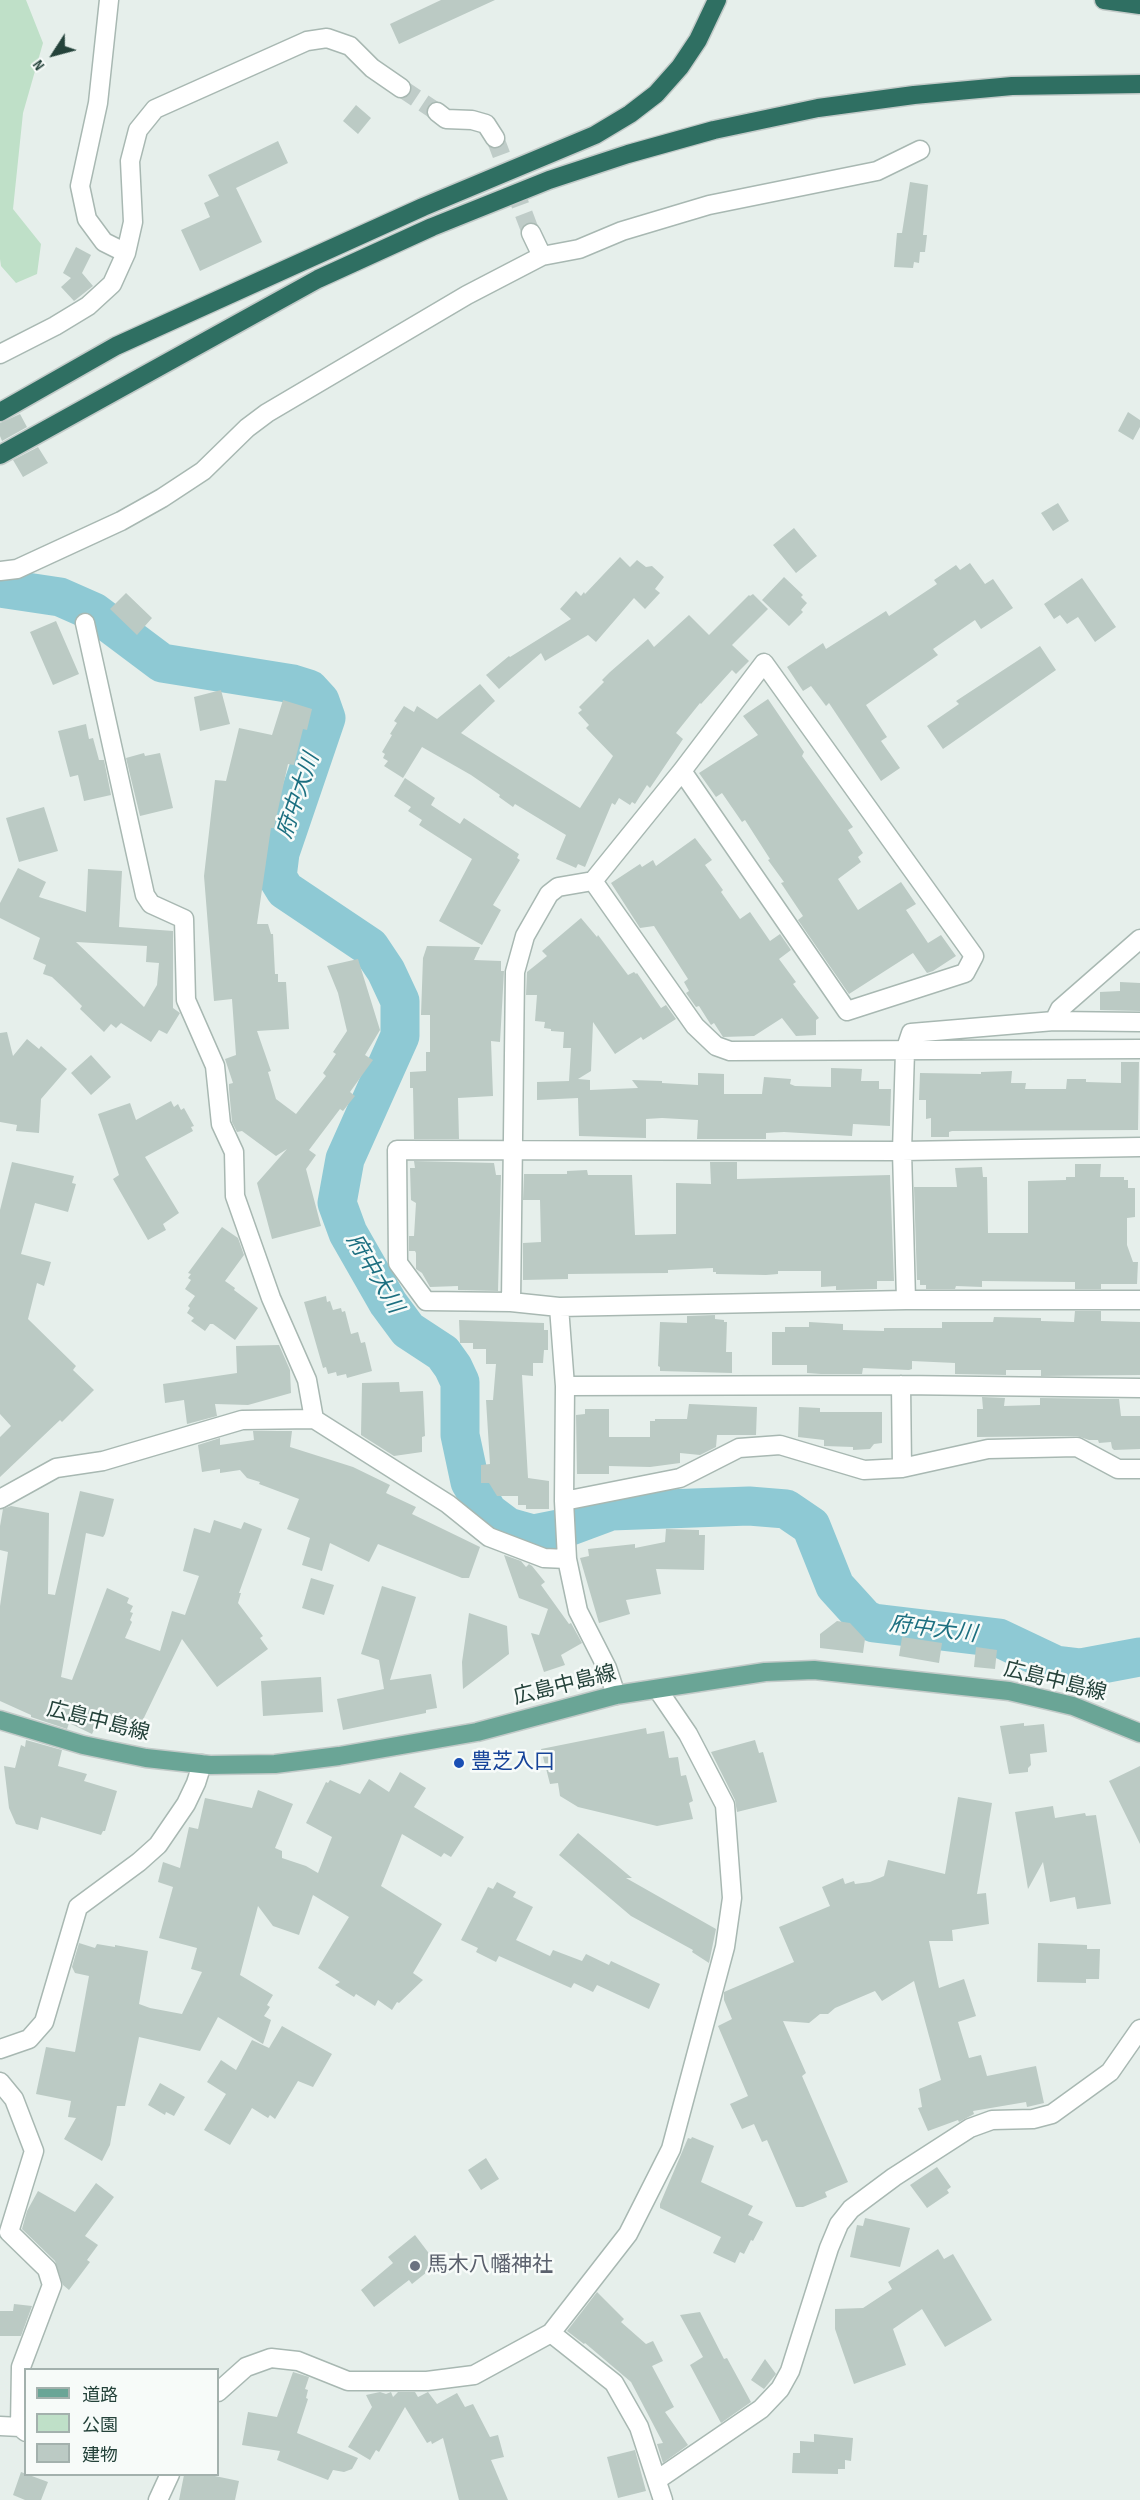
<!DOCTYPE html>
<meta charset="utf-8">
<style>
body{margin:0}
#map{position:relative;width:1140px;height:2500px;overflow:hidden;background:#e6efeb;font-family:"Sofia Sans Condensed","Noto Sans JP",sans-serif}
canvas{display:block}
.legend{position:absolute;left:24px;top:2368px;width:195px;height:108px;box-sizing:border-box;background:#f7fbf9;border:2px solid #a3b1ad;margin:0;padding:8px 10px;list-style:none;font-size:18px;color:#24423a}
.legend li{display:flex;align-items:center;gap:12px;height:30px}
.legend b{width:30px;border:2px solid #a3b1ad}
.north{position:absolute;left:24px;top:24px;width:60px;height:60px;-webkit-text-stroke:4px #f7fbf9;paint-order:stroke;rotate:234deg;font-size:16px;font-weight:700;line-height:24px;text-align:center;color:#24423a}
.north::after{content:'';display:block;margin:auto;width:21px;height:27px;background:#24423a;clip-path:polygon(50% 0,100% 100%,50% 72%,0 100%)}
</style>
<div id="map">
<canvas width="1140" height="2500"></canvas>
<ul class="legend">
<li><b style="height:8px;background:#6aa596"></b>道路</li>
<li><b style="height:16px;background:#bfe0c8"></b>公園</li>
<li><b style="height:16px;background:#bbcac4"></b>建物</li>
</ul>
<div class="north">N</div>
</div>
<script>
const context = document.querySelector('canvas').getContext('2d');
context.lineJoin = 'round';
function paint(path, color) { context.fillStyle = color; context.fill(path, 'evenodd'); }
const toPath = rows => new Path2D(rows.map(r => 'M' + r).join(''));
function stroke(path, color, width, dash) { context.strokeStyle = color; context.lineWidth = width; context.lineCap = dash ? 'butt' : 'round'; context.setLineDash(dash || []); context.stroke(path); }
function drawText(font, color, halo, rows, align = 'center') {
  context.font = font + ' "Sofia Sans Condensed","Noto Sans JP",sans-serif'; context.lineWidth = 5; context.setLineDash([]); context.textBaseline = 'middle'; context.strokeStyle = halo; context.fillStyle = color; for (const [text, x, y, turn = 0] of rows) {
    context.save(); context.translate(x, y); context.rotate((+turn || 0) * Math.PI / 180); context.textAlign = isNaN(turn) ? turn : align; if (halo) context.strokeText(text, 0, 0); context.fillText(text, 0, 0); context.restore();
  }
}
paint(toPath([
 [0,0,26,0,43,43,23,113,13,209,41,244,37,274,16,283,1,266,0,259]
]), '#bfe0c8');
stroke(toPath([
 [0,588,60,597,94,612,162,663,293,684,309,689,320,701,326,718,280,853,277,877,285,890,370,947,386,971,400,1001,400,1036,345,1159,337,1203,348,1233,388,1303,408,1330,443,1353,453,1367,460,1382,460,1435,470,1482,488,1512,508,1527,533,1534,568,1527,611,1511,749,1506,786,1509,811,1526,835,1586,865,1619,874,1623,999,1638,1056,1665,1081,1668,1140,1657]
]), '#8ec9d4', 39);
paint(toPath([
 [441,0,495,0,399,44,390,24],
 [356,105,371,118,358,134,343,121],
 [278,141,288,163,236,188,262,242,200,271,181,230,210,217,204,203,219,196,208,175],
 [910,182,928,185,923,235,927,235,925,252,920,252,919,263,914,262,913,268,894,267,897,233,902,233],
 [76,247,91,255,82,273,93,286,74,301,61,287,71,278,63,273],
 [1128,412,1140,420,1140,427,1133,440,1118,431],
 [20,414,27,427,2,441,0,436,0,423],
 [38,447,48,463,23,477,13,460],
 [1058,503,1069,521,1053,531,1041,513],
 [794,528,817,556,796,573,773,545],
 [620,557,630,567,637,560,646,567,652,566,664,577,655,589,660,593,645,609,634,598,596,642,588,635,545,661,541,653,499,689,486,675,509,656,510,657,571,619,560,609,576,591,581,596,584,592,585,594],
 [970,563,985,584,993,579,1013,608,981,629,975,620,933,649,938,655,866,705,887,737,881,741,900,768,881,781,829,703,826,706,811,686,803,691,787,667,823,643,826,649,886,611,889,616,937,584,934,580,956,565,960,570],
 [784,577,803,595,801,597,807,603,801,610,803,612,789,626,762,600],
 [1082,578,1116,627,1095,642,1078,617,1067,624,1060,615,1054,619,1044,604],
 [126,593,152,618,137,635,110,609],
 [753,594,768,609,732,645,749,661,736,674,732,670,701,704,700,703,676,733,683,739,650,788,647,785,635,804,632,802,630,805,619,798,615,805,612,803,585,867,578,864,576,868,556,859,566,835,515,804,513,807,499,797,500,795,471,775,422,747,403,778,384,766,388,761,383,758,385,754,382,752,392,735,390,734,397,723,394,721,404,706,414,712,417,706,437,719,480,684,495,701,461,733,580,808,613,756,586,728,589,725,578,713,582,710,579,707,604,682,602,680,610,672,648,639,654,647,689,615,709,635,749,595,750,596],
 [56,621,79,674,53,685,30,632],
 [1040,646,1056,670,943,749,927,726,959,704,956,701],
 [221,690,230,724,200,731,194,697],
 [768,699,804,752,802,756,853,827,848,830,863,853,858,857,861,862,838,879,858,910,901,882,916,904,906,910,928,943,941,935,956,956,933,971,927,973,913,953,849,994,798,920,803,916,781,883,784,882,768,860,770,859,745,820,742,822,722,793,716,797,699,773,758,735,743,716],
 [283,700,312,709,307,730,303,729,294,765,288,764,274,828,271,828,257,924,268,924,271,934,273,934,275,974,278,974,278,982,286,982,289,1029,257,1031,271,1071,268,1072,276,1099,296,1114,326,1076,323,1073,336,1054,333,1052,347,1031,338,993,327,966,358,959,380,1030,365,1055,373,1060,350,1092,355,1096,343,1111,340,1109,309,1150,316,1155,306,1169,321,1226,272,1239,257,1183,287,1149,276,1156,242,1131,237,1132,232,1122,229,1089,229,1084,233,1083,225,1059,236,1055,232,999,214,1001,204,876,215,780,226,781,239,728,272,735],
 [86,724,89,739,93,738,99,760,104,760,111,795,84,801,78,775,70,777,58,731],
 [144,753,145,756,160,753,173,808,140,816,126,758],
 [405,778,435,798,431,805,460,824,464,818,519,854,517,858,520,860,493,905,501,910,482,945,439,921,472,859,419,825,422,820,408,811,411,807,394,796],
 [44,807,58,851,19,862,6,818],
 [695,838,712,860,705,865,723,890,721,892,740,919,750,912,770,941,780,934,791,950,779,959,796,982,793,984,819,1018,816,1020,816,1035,796,1036,782,1018,754,1036,723,1037,714,1023,711,1025,699,1006,696,1007,686,993,689,991,684,982,688,979,654,926,640,928,611,883,640,864,642,867,653,860,656,866],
 [18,868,46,882,39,897,86,912,88,869,122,871,119,927,173,931,173,1008,180,1013,167,1034,159,1030,151,1042,121,1023,116,1028,111,1024,104,1032,80,1009,82,1006,70,994,52,977,43,974,46,965,33,959,40,938,0,918,0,903],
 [76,942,147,946,146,962,159,963,157,985,144,1007],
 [581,918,597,937,598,935,628,975,634,972,636,974,637,973,661,1008,666,1005,676,1019,643,1040,641,1037,615,1054,593,1022,591,1071,578,1079,590,1080,590,1090,638,1088,632,1080,662,1081,662,1083,698,1085,698,1073,724,1074,724,1094,762,1094,764,1077,791,1079,790,1084,795,1086,831,1087,831,1068,862,1069,861,1081,879,1081,879,1089,891,1089,890,1126,853,1124,852,1136,784,1132,766,1133,766,1139,697,1139,698,1120,662,1118,646,1119,646,1138,579,1136,578,1098,537,1100,537,1082,569,1081,571,1048,563,1048,564,1032,551,1031,551,1029,544,1028,545,1022,535,1021,537,995,526,995,527,972,547,956,542,951],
 [427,946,480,947,474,960,501,961,501,971,504,971,500,1042,491,1041,493,1096,458,1098,459,1139,414,1139,413,1088,410,1088,410,1072,426,1071,426,1052,430,1052,430,1015,421,1015,423,958],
 [1120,982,1140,983,1140,1011,1100,1010,1100,992,1120,991],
 [7,1032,13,1056,27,1039,39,1049,41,1046,67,1069,41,1099,39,1133,16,1131,17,1125,0,1122,0,1033],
 [91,1055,111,1077,91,1095,71,1073],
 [1121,1062,1139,1062,1138,1130,952,1131,949,1132,949,1137,931,1137,931,1118,926,1119,926,1100,919,1100,920,1073,981,1074,981,1072,1012,1071,1011,1083,1026,1083,1025,1089,1066,1089,1067,1079,1086,1079,1086,1082,1121,1083],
 [171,1101,174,1107,178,1104,181,1110,184,1108,194,1126,191,1127,193,1131,145,1157,179,1213,163,1224,166,1230,148,1240,113,1179,119,1175,98,1114,130,1103,136,1120],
 [414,1161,494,1163,496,1175,501,1175,498,1291,458,1290,458,1286,430,1287,422,1273,416,1269,416,1253,415,1251,409,1251,409,1236,414,1236,416,1203,411,1200,410,1168,415,1168],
 [12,1162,74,1176,72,1183,76,1184,68,1212,35,1203,21,1254,51,1262,44,1286,37,1283,28,1319,76,1366,73,1370,94,1390,62,1422,60,1420,0,1477,0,1437,11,1426,0,1414,0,1210],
 [710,1162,737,1162,737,1179,890,1175,894,1281,877,1281,877,1289,836,1290,836,1286,821,1287,821,1271,778,1271,778,1274,766,1275,716,1274,716,1272,713,1272,713,1268,668,1270,668,1273,568,1274,568,1279,523,1280,523,1243,541,1242,540,1200,523,1200,524,1174,567,1174,567,1171,587,1170,588,1175,632,1175,635,1235,676,1234,676,1183,711,1184],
 [1075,1164,1101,1164,1100,1177,1124,1177,1124,1180,1128,1180,1128,1188,1135,1188,1135,1217,1127,1218,1127,1245,1133,1262,1138,1262,1137,1284,1101,1284,1101,1289,1075,1289,1075,1282,982,1281,982,1287,956,1286,955,1289,926,1289,926,1285,920,1285,920,1280,917,1280,914,1187,957,1187,955,1168,982,1167,983,1177,987,1177,988,1233,1028,1233,1028,1181,1066,1180,1066,1177,1075,1177],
 [222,1227,238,1238,244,1255,225,1281,235,1288,234,1290,258,1308,235,1340,213,1324,210,1324,205,1331,191,1321,194,1318,187,1313,190,1308,188,1306,195,1296,185,1289,191,1280,188,1278,191,1274,188,1273],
 [326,1296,327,1302,330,1301,333,1310,341,1308,342,1312,345,1311,351,1334,358,1332,361,1343,365,1342,372,1371,347,1378,346,1374,337,1376,336,1372,328,1374,326,1367,323,1368,304,1302],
 [1075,1311,1101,1311,1101,1321,1140,1322,1140,1375,1041,1376,1041,1370,1006,1370,1006,1375,955,1374,955,1363,912,1361,912,1369,909,1370,863,1368,862,1374,821,1374,807,1373,807,1365,772,1365,772,1332,785,1332,785,1327,809,1327,809,1322,843,1324,843,1330,884,1331,884,1328,942,1328,942,1322,993,1322,994,1317,1041,1318,1041,1321,1074,1322],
 [715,1315,715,1319,724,1320,724,1322,727,1322,726,1352,732,1352,732,1373,660,1371,660,1367,658,1366,660,1322,687,1323,687,1316],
 [459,1320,544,1323,544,1330,548,1330,548,1350,544,1350,543,1363,533,1363,533,1376,522,1375,528,1478,549,1481,549,1509,526,1509,526,1505,518,1505,518,1496,497,1496,489,1483,481,1483,481,1465,490,1464,486,1400,493,1400,496,1364,486,1364,486,1349,473,1349,473,1343,460,1343],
 [279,1345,290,1370,291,1393,248,1405,215,1404,217,1416,187,1424,184,1400,165,1403,163,1384,237,1373,236,1346],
 [399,1382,400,1392,423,1391,425,1436,422,1437,422,1452,394,1456,361,1435,362,1383],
 [982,1397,1005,1398,1004,1406,1040,1405,1040,1398,1119,1399,1121,1416,1140,1416,1140,1449,1114,1450,1112,1448,1111,1442,1099,1443,1098,1440,1089,1440,1077,1436,977,1437,977,1409,983,1409],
 [689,1404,757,1407,756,1435,717,1435,716,1447,700,1455,680,1453,680,1463,650,1467,609,1466,609,1474,577,1474,576,1415,585,1414,585,1409,609,1409,609,1437,650,1437,650,1421,655,1421,655,1419,687,1419],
 [799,1407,820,1408,820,1412,882,1412,882,1443,874,1444,870,1449,853,1450,853,1447,824,1446,824,1440,798,1437],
 [253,1431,292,1431,290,1447,353,1467,390,1485,386,1493,416,1507,412,1514,480,1547,469,1578,462,1578,442,1570,378,1544,369,1562,330,1543,322,1571,302,1565,310,1538,287,1529,299,1499,259,1484,260,1482,247,1478,240,1470,220,1473,220,1469,202,1472,198,1445,220,1438,220,1445,254,1440],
 [80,1491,114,1499,105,1534,103,1537,86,1533,61,1677,72,1680,107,1588,129,1598,127,1603,133,1606,130,1612,133,1613,130,1620,132,1622,125,1638,160,1651,172,1611,185,1615,199,1576,183,1571,194,1528,210,1533,214,1520,241,1529,244,1522,262,1529,239,1593,241,1593,238,1603,263,1636,260,1638,268,1649,217,1687,182,1639,139,1728,102,1712,92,1734,69,1723,67,1729,31,1717,31,1715,0,1701,0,1606,8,1552,0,1550,0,1526,3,1509,11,1506,49,1513,48,1594,55,1595],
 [666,1529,699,1530,699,1535,705,1535,704,1570,656,1569,661,1594,626,1600,630,1614,599,1623,580,1558,589,1556,588,1549,635,1544,635,1548,665,1542],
 [504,1555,521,1561,526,1567,529,1564,532,1566,545,1582,541,1585,569,1624,571,1623,582,1643,561,1655,565,1665,544,1672,531,1633,539,1635,548,1609,519,1598],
 [311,1578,334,1585,324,1615,302,1608],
 [382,1586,416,1597,390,1680,431,1674,437,1708,426,1710,426,1713,343,1730,337,1699,384,1689,379,1660,361,1654],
 [469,1613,507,1626,509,1654,463,1689,462,1662],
 [837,1621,850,1623,865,1639,863,1653,820,1648,820,1634],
 [902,1637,942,1643,939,1663,899,1656],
 [976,1647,997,1650,995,1669,974,1667],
 [321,1677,323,1712,263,1716,261,1681],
 [1024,1723,1024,1726,1044,1724,1047,1752,1030,1754,1031,1765,1028,1768,1028,1772,1009,1774,1000,1726],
 [646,1728,647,1734,664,1731,669,1758,678,1757,681,1776,686,1775,693,1801,689,1803,693,1819,657,1826,578,1807,560,1796,558,1783,550,1784,541,1749],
 [26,1740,62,1750,58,1766,87,1774,84,1781,117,1791,105,1831,103,1831,101,1835,41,1817,38,1830,16,1824,9,1808,4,1766,15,1768,21,1745,25,1747],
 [755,1740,759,1753,763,1752,777,1802,737,1812,735,1800,711,1752],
 [1140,1766,1140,1844,1109,1781],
 [400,1772,426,1788,414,1807,464,1837,451,1857,444,1853,441,1857,402,1834,381,1886,442,1924,413,1973,423,1980,399,2003,397,2002,392,2010,378,2000,375,2006,356,1994,354,1997,335,1985,340,1982,318,1968,349,1917,313,1895,299,1935,273,1926,258,1906,240,1975,273,1995,267,2005,270,2007,264,2016,271,2020,263,2044,218,2017,200,2051,139,2037,125,2106,117,2106,110,2145,102,2161,64,2139,76,2118,68,2117,71,2101,36,2094,46,2047,75,2052,89,1976,75,1973,72,1967,79,1943,95,1948,97,1944,115,1947,115,1945,148,1951,139,2004,150,2008,182,2014,202,1972,191,1969,197,1948,159,1938,173,1887,158,1882,163,1862,180,1868,189,1827,198,1829,205,1798,252,1808,258,1790,293,1804,275,1848,282,1851,282,1858,306,1866,318,1873,332,1837,306,1823,326,1782,328,1783,330,1780,360,1794,369,1779,389,1792],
 [958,1797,992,1803,977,1894,986,1893,989,1924,952,1930,953,1941,929,1941,939,1988,964,1979,976,2016,958,2022,969,2058,981,2055,987,2076,1036,2066,1044,2103,1027,2107,1026,2102,973,2111,974,2114,959,2122,958,2120,928,2131,918,2108,922,2107,919,2089,941,2080,914,1981,882,2001,875,1991,835,2008,828,2014,820,2014,809,2023,783,2021,806,2073,802,2076,848,2182,825,2192,827,2197,803,2207,796,2207,767,2140,762,2142,754,2124,742,2129,730,2104,748,2096,718,2026,732,2019,724,2000,724,1992,794,1962,779,1927,830,1906,822,1887,843,1878,845,1884,854,1881,855,1884,870,1882,884,1876,888,1860,945,1874],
 [1053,1806,1055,1818,1085,1813,1086,1816,1096,1815,1111,1904,1077,1909,1075,1897,1050,1902,1043,1862,1028,1889,1015,1812],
 [578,1833,632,1878,626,1878,716,1929,709,1963,692,1952,693,1950,631,1916,559,1855],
 [497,1882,516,1892,513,1897,533,1907,516,1940,550,1956,553,1950,582,1961,586,1954,609,1965,611,1961,660,1984,649,2009,597,1985,593,1992,574,1983,571,1988,499,1956,496,1962,476,1952,478,1948,461,1940,488,1887,493,1889],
 [1038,1943,1087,1945,1087,1949,1100,1949,1099,1979,1086,1979,1086,1983,1037,1982],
 [282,2026,332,2054,313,2087,298,2081,275,2119,270,2115,268,2118,252,2108,230,2145,204,2130,226,2094,207,2082,221,2060,236,2070,252,2040,269,2048],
 [160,2083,185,2097,174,2116,166,2112,165,2115,148,2105],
 [692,2137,714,2146,701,2182,753,2206,748,2215,763,2222,753,2241,751,2240,744,2254,740,2252,735,2263,713,2253,721,2237,660,2208,660,2204,688,2138,691,2139],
 [486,2158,499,2179,481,2190,468,2170],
 [937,2167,951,2187,947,2190,949,2193,927,2208,910,2185],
 [96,2183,114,2197,85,2236,98,2245,87,2260,90,2262,69,2290,63,2285,55,2261,22,2229,27,2211,38,2191,75,2212],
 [865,2218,910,2228,900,2267,850,2257,857,2225,863,2226],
 [415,2235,437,2264,412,2284,409,2280,374,2307,361,2290,393,2263,388,2257],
 [938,2249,944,2259,953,2254,992,2320,945,2347,922,2309,893,2329,906,2365,854,2384,835,2329,835,2309,863,2308,892,2289,888,2282],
 [597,2292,624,2319,621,2322,646,2344,653,2341,663,2361,652,2366,674,2407,665,2412,688,2445,663,2463,657,2444,663,2443,631,2382,585,2343,584,2344,567,2331],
 [14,2304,32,2306,21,2336,0,2336,0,2311,13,2311],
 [700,2312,724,2359,727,2358,751,2402,721,2423,690,2365,703,2357,680,2315],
 [765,2359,776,2374,764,2389,751,2380],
 [293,2372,309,2377,305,2389,308,2390,306,2398,308,2399,297,2433,358,2458,352,2469,344,2472,333,2470,328,2480,277,2460,280,2451,242,2445,248,2412,277,2417],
 [380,2392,386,2394,391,2392,393,2397,398,2392,415,2392,418,2397,428,2392,437,2404,457,2393,465,2407,473,2404,490,2437,498,2435,504,2457,491,2460,508,2500,459,2500,443,2438,432,2444,431,2441,427,2443,405,2407,379,2452,376,2450,370,2460,348,2447,372,2407,366,2395],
 [814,2434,853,2438,851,2461,845,2460,845,2469,838,2469,838,2474,792,2473,793,2453,800,2453,800,2441,814,2442],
 [635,2450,646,2491,618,2498,607,2457],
 [21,2472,48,2482,41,2500,25,2500,13,2495],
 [184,2475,210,2475,239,2481,235,2500,179,2500]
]), '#bbcac4');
stroke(toPath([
 [401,88,437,112],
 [495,138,531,233]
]), '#bfccc8', 18, [18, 9]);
const minor = toPath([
 [109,0,98,103,80,186,87,219,104,242,126,253],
 [437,112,446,119,472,120,486,124,495,138],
 [531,233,542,256],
 [0,354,55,326,88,306,112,284,126,253,133,222,130,161,138,130,155,109,307,41,327,38,350,46,372,68,401,88],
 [0,571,17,569,121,521,162,498,203,471,247,428,267,413,467,295,542,256,579,249,622,231,709,205,877,171,920,150],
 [85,623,145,895,151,904,184,919,186,1000,215,1066,221,1124,234,1152,235,1196,271,1298,307,1380,314,1419],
 [682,771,847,1011,965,973,974,956,764,663,682,771,593,881,558,887,549,894,525,936,515,972,511,1302,559,1307,906,1300,1140,1300],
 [593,881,695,1026,716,1046,730,1051,1140,1049],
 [1054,1021,1060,1009,1140,939],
 [906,1300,902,1151,905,1051,911,1033,1054,1021,1140,1022],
 [511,1302,426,1301,398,1263,397,1150,902,1151,1140,1147],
 [559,1307,565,1386,564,1501,567,1559,578,1611,607,1668,616,1695],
 [901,1385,902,1468],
 [565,1386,901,1385,1140,1388],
 [0,1499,56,1468,103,1461,242,1420,314,1419,448,1504,489,1537,544,1558,567,1559],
 [564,1501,680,1478,739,1448,780,1445,864,1470,902,1468,988,1449,1077,1447,1118,1469,1140,1469],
 [0,2049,29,2039,44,2022,78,1907,139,1862,158,1845,186,1804,196,1783,202,1764],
 [0,2082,14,2099,34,2151,9,2232,47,2269,52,2285,21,2367,20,2427,26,2432],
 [551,2333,614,2383,639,2427,663,2500],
 [218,2392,246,2367,271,2358,298,2361,348,2381,427,2381,474,2375,551,2333,628,2234,671,2149,725,1947,732,1898,725,1805,688,1734,658,1690],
 [0,2426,20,2427],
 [657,2480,761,2409,780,2389,790,2371,829,2248,839,2224,851,2209,894,2177,970,2128,992,2120,1033,2119,1052,2114,1110,2072,1140,2029],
 [158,2500,170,2474]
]);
const major = toPath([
 [0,1720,83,1745,146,1758,210,1765,275,1764,339,1756,477,1732,616,1695,765,1672,814,1670,1009,1691,1073,1706,1140,1733]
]);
const highway = toPath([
 [1104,0,1140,5],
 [0,412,116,346,423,207,595,135,630,114,656,94,680,67,698,40,717,0],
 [0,455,318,279,432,227,549,180,628,154,714,130,818,108,914,95,1012,86,1140,84]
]);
stroke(minor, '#a8b8b2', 21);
stroke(major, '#c2cac8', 21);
stroke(highway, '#c2cac8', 21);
stroke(minor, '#fff', 18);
stroke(major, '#6aa596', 18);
stroke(highway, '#2f6f62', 18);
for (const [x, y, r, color] of [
 [459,1763,6,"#1a4fb4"],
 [415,2266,6,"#6b7280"]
]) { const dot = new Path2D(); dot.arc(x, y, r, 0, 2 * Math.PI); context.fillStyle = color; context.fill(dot); stroke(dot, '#f7fbf9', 2); }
drawText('21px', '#24423a', '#f7fbf9', [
 ["広島中島線",1055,1682,14],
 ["広島中島線",565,1686,-14],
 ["広島中島線",98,1722,14]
]);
drawText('21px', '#164399', '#f7fbf9', [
 ["豊芝入口",471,1763]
], 'left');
drawText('21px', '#5b616d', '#f7fbf9', [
 ["馬木八幡神社",427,2266]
], 'left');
drawText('italic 22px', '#1c6f80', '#f7fbf9', [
 ["府中大川",299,796,-71],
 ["府中大川",374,1274,59],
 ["府中大川",933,1630,7]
]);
</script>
